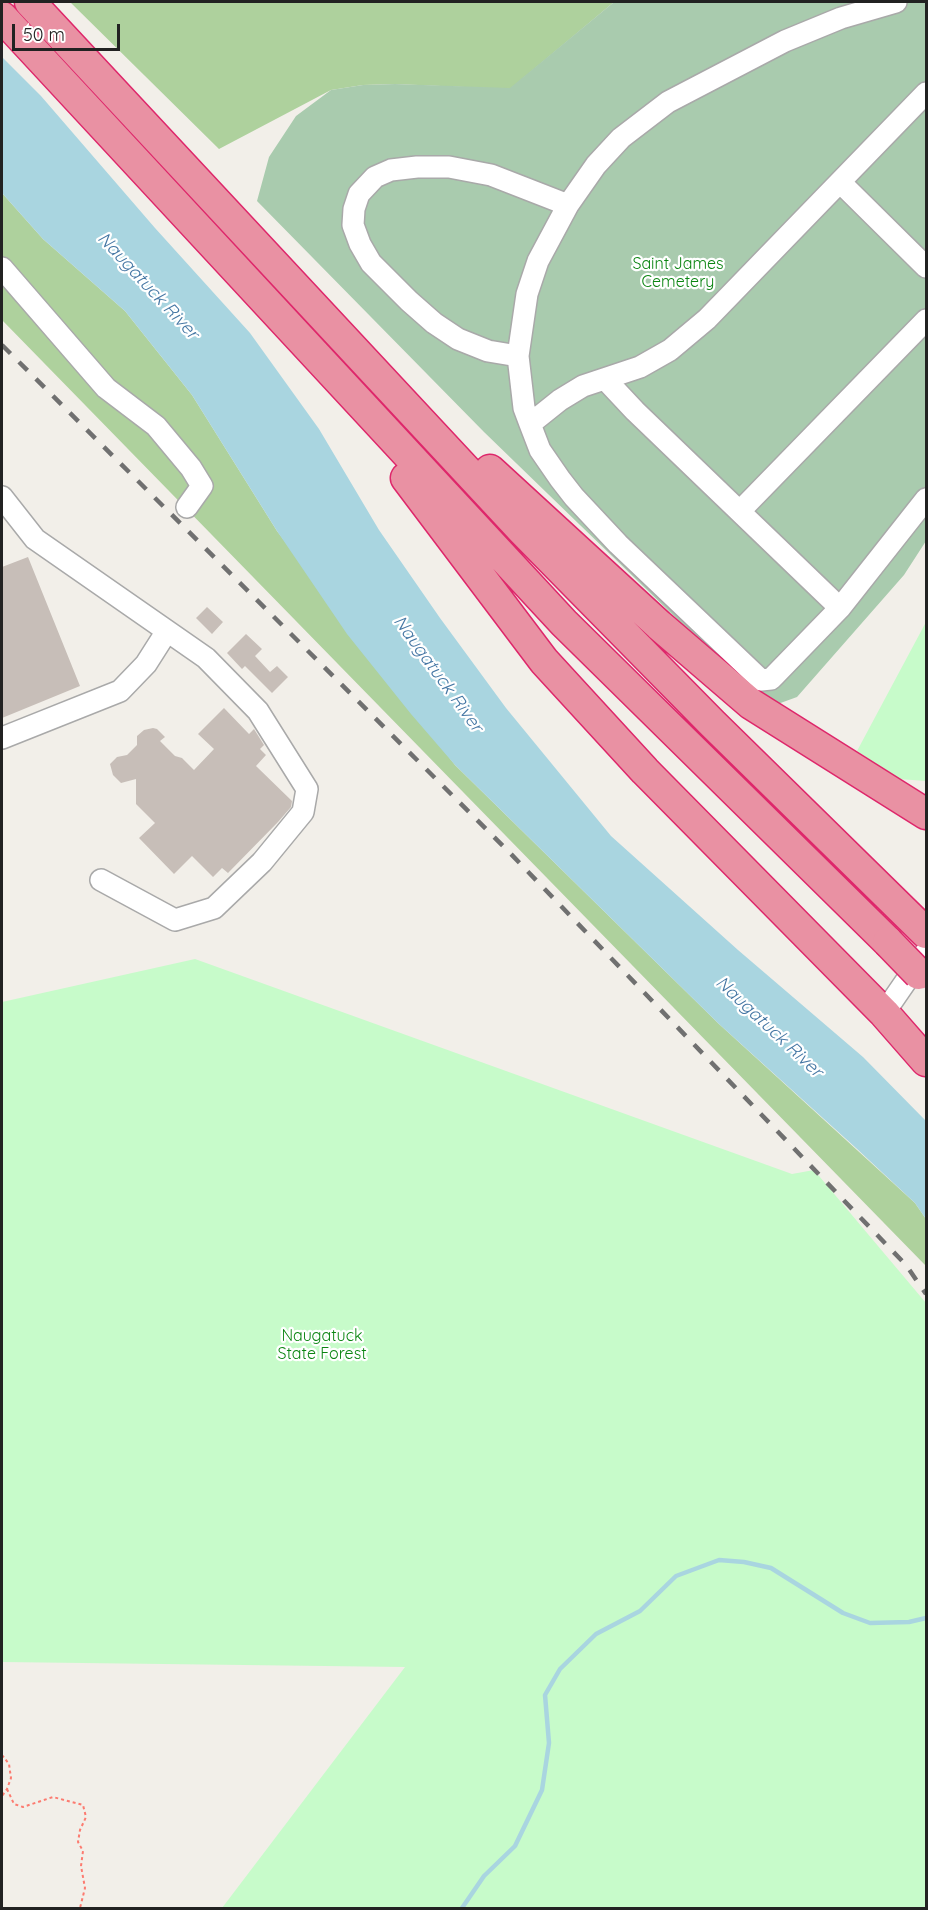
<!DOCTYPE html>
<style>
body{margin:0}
#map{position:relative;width:928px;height:1910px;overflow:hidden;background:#f2efe9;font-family:Quicksand,sans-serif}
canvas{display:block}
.frame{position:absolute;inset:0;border:3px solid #222;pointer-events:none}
.scale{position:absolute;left:12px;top:24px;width:108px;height:27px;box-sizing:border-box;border:3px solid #222;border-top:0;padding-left:8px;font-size:18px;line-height:21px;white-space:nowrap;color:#222;-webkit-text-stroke:4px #fff;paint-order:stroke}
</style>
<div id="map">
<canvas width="928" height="1910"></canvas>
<div class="frame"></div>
<div class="scale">50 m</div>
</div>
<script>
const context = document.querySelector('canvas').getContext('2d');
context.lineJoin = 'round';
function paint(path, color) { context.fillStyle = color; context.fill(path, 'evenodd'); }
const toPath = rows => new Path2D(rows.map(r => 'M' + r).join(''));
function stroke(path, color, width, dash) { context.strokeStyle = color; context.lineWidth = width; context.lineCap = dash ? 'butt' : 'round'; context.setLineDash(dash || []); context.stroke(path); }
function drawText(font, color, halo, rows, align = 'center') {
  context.font = font + ' Quicksand,sans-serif'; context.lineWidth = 4.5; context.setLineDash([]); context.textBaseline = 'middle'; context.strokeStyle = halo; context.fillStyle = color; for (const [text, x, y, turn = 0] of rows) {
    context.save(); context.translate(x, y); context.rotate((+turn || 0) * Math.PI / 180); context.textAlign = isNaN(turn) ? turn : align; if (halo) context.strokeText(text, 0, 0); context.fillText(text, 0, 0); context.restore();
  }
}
paint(toPath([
 [70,2,614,2,510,89,395,84,363,85,331,90,219,149],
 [2,193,43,239,125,311,192,395,277,531,455,765,719,1024,915,1203,926,1219,926,1266,2,320]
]), '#aed19d');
paint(toPath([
 [614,2,926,2,926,541,904,575,797,697,775,705,740,680,484,432,257,201,269,157,296,116,331,90,363,85,395,84,510,88]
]), '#a9cbae');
paint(toPath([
 [926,622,926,781,899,779,857,751],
 [195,959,792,1174,814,1170,926,1303,926,1908,222,1908,405,1667,2,1662,2,1002]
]), '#c7fbca');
paint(toPath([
 [2,57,41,96,155,228,250,333,319,429,379,530,440,618,506,708,611,836,738,950,863,1057,926,1121,926,1219,915,1203,856,1148,719,1024,455,765,411,714,347,634,277,531,192,395,125,311,43,239,2,193]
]), '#a9d5e0');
stroke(toPath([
 [462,1908,484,1876,515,1846,542,1790,549,1743,545,1695,560,1669,596,1634,640,1611,676,1576,719,1560,744,1562,771,1568,843,1613,870,1623,909,1622,926,1618]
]), '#a9d5e0', 4.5);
paint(toPath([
 [28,557,80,686,2,718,2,567],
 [207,607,223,622,212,634,196,618],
 [246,634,262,649,255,656,270,672,277,666,288,677,272,693,245,666,242,669,227,653],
 [224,708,249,734,254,729,264,745,260,749,266,755,256,766,292,801,291,807,278,822,228,873,222,868,213,877,192,856,174,874,139,838,155,823,136,804,136,779,121,783,113,775,110,764,117,757,127,755,137,745,137,736,144,730,153,728,157,729,165,737,160,741,175,756,182,758,194,770,214,749,198,734]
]), '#c7beb8');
const minor = toPath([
 [896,2,841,18,785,41,668,102,621,138,596,165,568,205,538,261,527,294,518,356,524,408,530,424,540,450,560,479,574,497,618,544,761,680,771,679,775,675,840,608,926,499],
 [840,182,926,267],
 [2,268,106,388,156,426,191,468,202,486,187,507],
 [518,356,488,351,458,339,434,323,409,301,371,263,360,244,353,225,354,209,359,194,375,177,391,170,417,167,449,167,491,175,568,205],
 [605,379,635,411,840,608],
 [530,424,560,400,583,386,640,367,670,350,707,319,926,93],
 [2,497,35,539,206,658,258,711,307,789,303,812,262,862,214,908,175,920,101,880],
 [740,511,926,320],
 [2,738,120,691,146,664,167,631],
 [884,1013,926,952]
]);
const highway = toPath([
 [30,2,523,531,712,723,926,933],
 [2,17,564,623,888,942],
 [490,470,659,625,751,704,926,814],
 [406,478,544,661,645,771,884,1013,926,1061]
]);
stroke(minor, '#a9a9a9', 24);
stroke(highway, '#de276b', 33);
stroke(toPath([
 [2,1755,9,1764,11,1778,7,1789,2,1796],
 [7,1789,14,1804,23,1807,53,1797,83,1805,86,1817,80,1830,78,1842,83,1851,81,1866,85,1888,80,1908]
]), '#fc7b70', 2, [3, 3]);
stroke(minor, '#fff', 21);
stroke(highway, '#e991a3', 30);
stroke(toPath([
 [2,345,510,853,906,1265,926,1294]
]), '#707070', 4.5, [12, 12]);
const highwayBridge = toPath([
 [888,942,919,974]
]);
stroke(highwayBridge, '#de276b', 33, []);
stroke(highwayBridge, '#e991a3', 30);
drawText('16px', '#0b8512', '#fff', [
 ["Saint James",678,264],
 ["Cemetery",678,282],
 ["Naugatuck",322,1336],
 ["State Forest",322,1354]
]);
drawText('italic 18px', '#4577a4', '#fff', [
 ["Naugatuck River",148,286,47],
 ["Naugatuck River",438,674,54],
 ["Naugatuck River",769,1027,43]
]);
</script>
